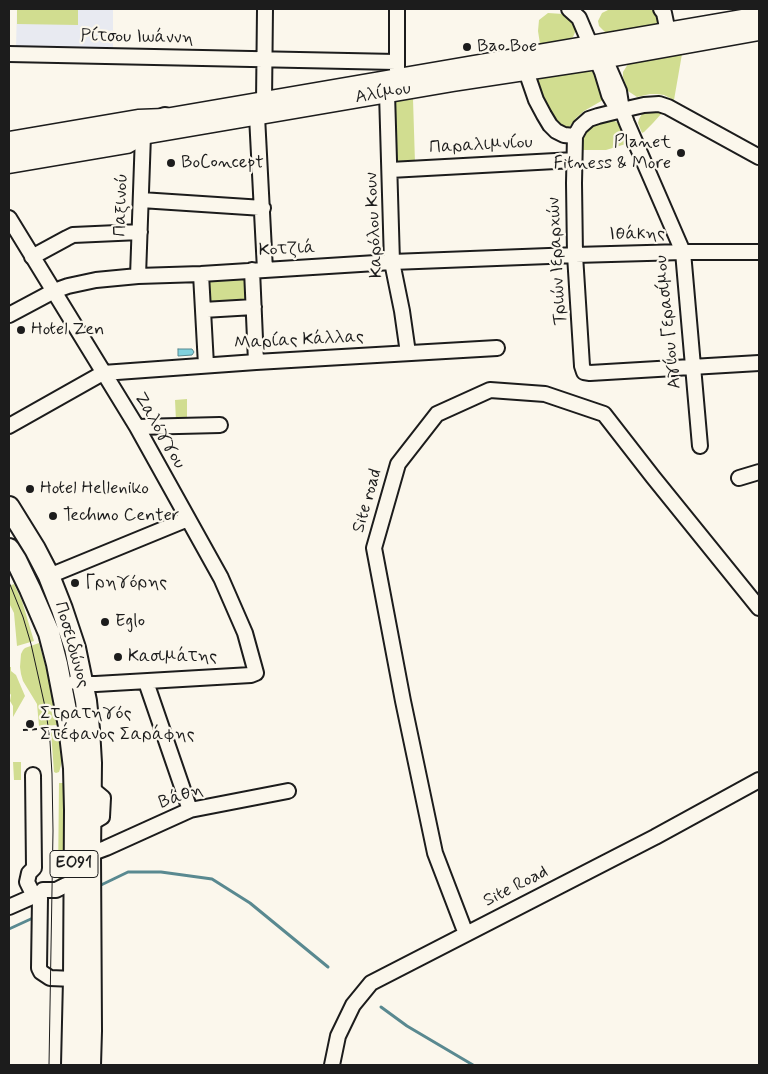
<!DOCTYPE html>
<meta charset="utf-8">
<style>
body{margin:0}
#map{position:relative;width:768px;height:1074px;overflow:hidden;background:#fbf7ec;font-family:Mynerve,sans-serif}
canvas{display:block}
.frame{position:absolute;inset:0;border:10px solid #1c1c1c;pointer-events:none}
</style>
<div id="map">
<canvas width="768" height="1074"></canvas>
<div class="frame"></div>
</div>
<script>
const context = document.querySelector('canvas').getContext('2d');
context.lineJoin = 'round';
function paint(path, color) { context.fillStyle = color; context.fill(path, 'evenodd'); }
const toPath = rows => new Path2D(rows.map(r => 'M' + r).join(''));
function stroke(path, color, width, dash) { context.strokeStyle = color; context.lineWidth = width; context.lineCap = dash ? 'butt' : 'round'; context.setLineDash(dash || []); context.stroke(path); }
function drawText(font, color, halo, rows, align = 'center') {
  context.font = font + ' Mynerve,sans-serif'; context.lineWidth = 4.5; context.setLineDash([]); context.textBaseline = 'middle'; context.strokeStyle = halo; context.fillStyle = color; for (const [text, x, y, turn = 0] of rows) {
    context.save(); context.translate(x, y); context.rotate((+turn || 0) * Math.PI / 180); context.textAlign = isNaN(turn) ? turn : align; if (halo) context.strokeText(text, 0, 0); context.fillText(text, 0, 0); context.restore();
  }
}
paint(toPath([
 [17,9,113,9,113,49,16,47]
]), '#e8eaf1');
paint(toPath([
 [17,9,78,9,78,25,17,24],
 [610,9,653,9,659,19,659,25,606,33,599,26,598,21,602,13],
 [548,13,563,14,570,17,576,24,576,30,573,37,569,39,540,44,538,31,539,20],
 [682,54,674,100,664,95,657,94,650,94,637,97,628,91,623,77,623,72,628,64,639,61],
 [584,70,595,72,605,98,603,100,584,111,576,118,568,129,561,129,547,110,533,79],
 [413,99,415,163,395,164,393,102],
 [647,110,662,111,662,113,653,123,644,132,642,133,638,123,639,119,643,112],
 [610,119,619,123,629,143,606,150,582,150,582,143,586,131,592,125],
 [246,277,248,282,245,285,246,302,210,304,209,279],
 [187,399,187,421,176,421,175,400],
 [14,584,22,601,34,641,17,646,14,613,9,603,9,586],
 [39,643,50,682,58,725,39,726,37,704,23,681,21,674,20,667,21,654,23,650,25,648],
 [9,667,11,667,11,671,16,675,25,696,13,717,13,706,10,701,11,695,9,692],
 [53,731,59,731,62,761,60,769,59,772,56,773,54,772,51,732],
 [13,762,21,762,21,780,14,780],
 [59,783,63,783,64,879,58,879]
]), '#d1dd90');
const water = toPath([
 [178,349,192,349,194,352,192,355,178,356,178,349]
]);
paint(water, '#81d1dd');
stroke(water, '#598990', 1);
stroke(toPath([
 [99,886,128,872,161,872,212,879,250,903,328,967],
 [9,929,33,918],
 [381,1007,407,1026,473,1065]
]), '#598990', 3);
const minor = toPath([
 [569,9,579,18,602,72,609,95,613,102,622,110,598,116,589,119,580,127,575,136,574,183,575,255,582,366,584,372,590,373,759,363],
 [661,9,664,13,668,32],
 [9,54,396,62],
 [609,68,619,91,622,110,627,123,683,252,700,446],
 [397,70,397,9],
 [526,71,536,100,544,115,550,125,556,131,564,135,575,136],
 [387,93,392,262,402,311,408,353],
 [264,101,265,9],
 [622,110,644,105,659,104,668,107,759,157],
 [257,116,265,270],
 [390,170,574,160],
 [141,200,263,208],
 [9,218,137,427,221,578,245,633,256,673,251,675,96,684,83,684,75,682],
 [32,257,67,238,73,235,140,232],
 [252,270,256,362],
 [201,274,206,365],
 [138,276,143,135],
 [203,310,254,307],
 [9,315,54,291,68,286,96,280,138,276,201,274,392,262,575,255,683,252,759,252],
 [9,426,103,373,256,362,497,348],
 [137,427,220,425],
 [739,478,759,472],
 [49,576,188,519],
 [146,682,190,810],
 [33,775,34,868,29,873,27,882,34,896],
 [90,824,102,817,103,798,91,788],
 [90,854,106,848,190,810,288,791],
 [39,896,43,890,56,890,66,885],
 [9,907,34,896,39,896,40,898,39,968,41,972,50,978,74,979],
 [466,934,435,853,403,701,374,548,398,464,437,414,490,390,545,394,604,414,653,477,759,608],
 [332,1065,338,1036,353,1005,371,983,655,837,759,780]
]);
const major = toPath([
 [9,141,138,119,165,118,759,16],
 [9,164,127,144,143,135,453,82,597,60,759,31]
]);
const highway = toPath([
 [9,152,141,128,165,118],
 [9,507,35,549,49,576,62,609,75,648,86,701,89,729,91,763,90,854,91,1031,90,1065],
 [9,549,16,560,30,589,49,633,57,664,69,726,74,768,75,810,74,979,72,1065]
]);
stroke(minor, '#1c1c1c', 18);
stroke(major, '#1c1c1c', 21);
stroke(highway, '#1c1c1c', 24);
stroke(toPath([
 [23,730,53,728]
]), '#1c1c1c', 2, [5, 4]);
stroke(minor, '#fbf7ec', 14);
stroke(major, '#fbf7ec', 18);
stroke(highway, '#fbf7ec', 20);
stroke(toPath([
 [9,582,23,617,31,644,46,711,50,742,52,774,53,831,49,1065]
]), '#1c1c1c', 1);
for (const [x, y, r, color] of [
 [467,47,5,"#1c1c1c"],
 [681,153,5,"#1c1c1c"],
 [171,163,5,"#1c1c1c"],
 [21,330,5,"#1c1c1c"],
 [30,489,5,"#1c1c1c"],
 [53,516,5,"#1c1c1c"],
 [75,583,5,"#1c1c1c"],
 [105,622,5,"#1c1c1c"],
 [118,657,5,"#1c1c1c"],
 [30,724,5,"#1c1c1c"]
]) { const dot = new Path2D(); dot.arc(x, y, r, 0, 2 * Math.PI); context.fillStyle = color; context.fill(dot); stroke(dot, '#fbf7ec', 2); }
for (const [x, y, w] of [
 [74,864,48]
]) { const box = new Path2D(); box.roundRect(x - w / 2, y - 13.5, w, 27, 4); context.fillStyle = '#fbf7ec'; context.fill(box); stroke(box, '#1c1c1c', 1); }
drawText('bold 16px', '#1c1c1c', null, [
 ["ΕΟ91",74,864]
]);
drawText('18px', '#1c1c1c', '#fbf7ec', [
 ["Ρίτσου Ιωάννη",137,38,1],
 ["Αλίμου",383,94,-10],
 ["Παραλιμνίου",481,146,-3],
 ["Παξινού",122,205,-88],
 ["Καρόλου Κουν",375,225,-93],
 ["Ιθάκης",637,235,-1],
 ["Κοτζιά",287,250,-3],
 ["Τριών Ιεραρχών",558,261,-93],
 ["Αγίου Γερασίμου",669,322,-96],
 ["Μαρίας Κάλλας",299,341,-3],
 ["Ζαλόγγου",159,431,60],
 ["Site road",368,501,-74],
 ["Ποσειδώνος",71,645,74],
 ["Βάθη",181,797,-19],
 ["Site Road",516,887,-27]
]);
drawText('18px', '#1c1c1c', '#fbf7ec', [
 ["Bao Boe",477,47],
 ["Planet",671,143,"right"],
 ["Fitness & More",671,164,"right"],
 ["BoConcept",181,163],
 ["Hotel Zen",31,330],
 ["Hotel Helleniko",40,489],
 ["Techmo Center",63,516],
 ["Γρηγόρης",85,583],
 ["Eglo",115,622],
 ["Κασιμάτης",128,657],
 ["Στρατηγός",40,714],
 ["Στέφανος Σαράφης",40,735]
], 'left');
</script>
